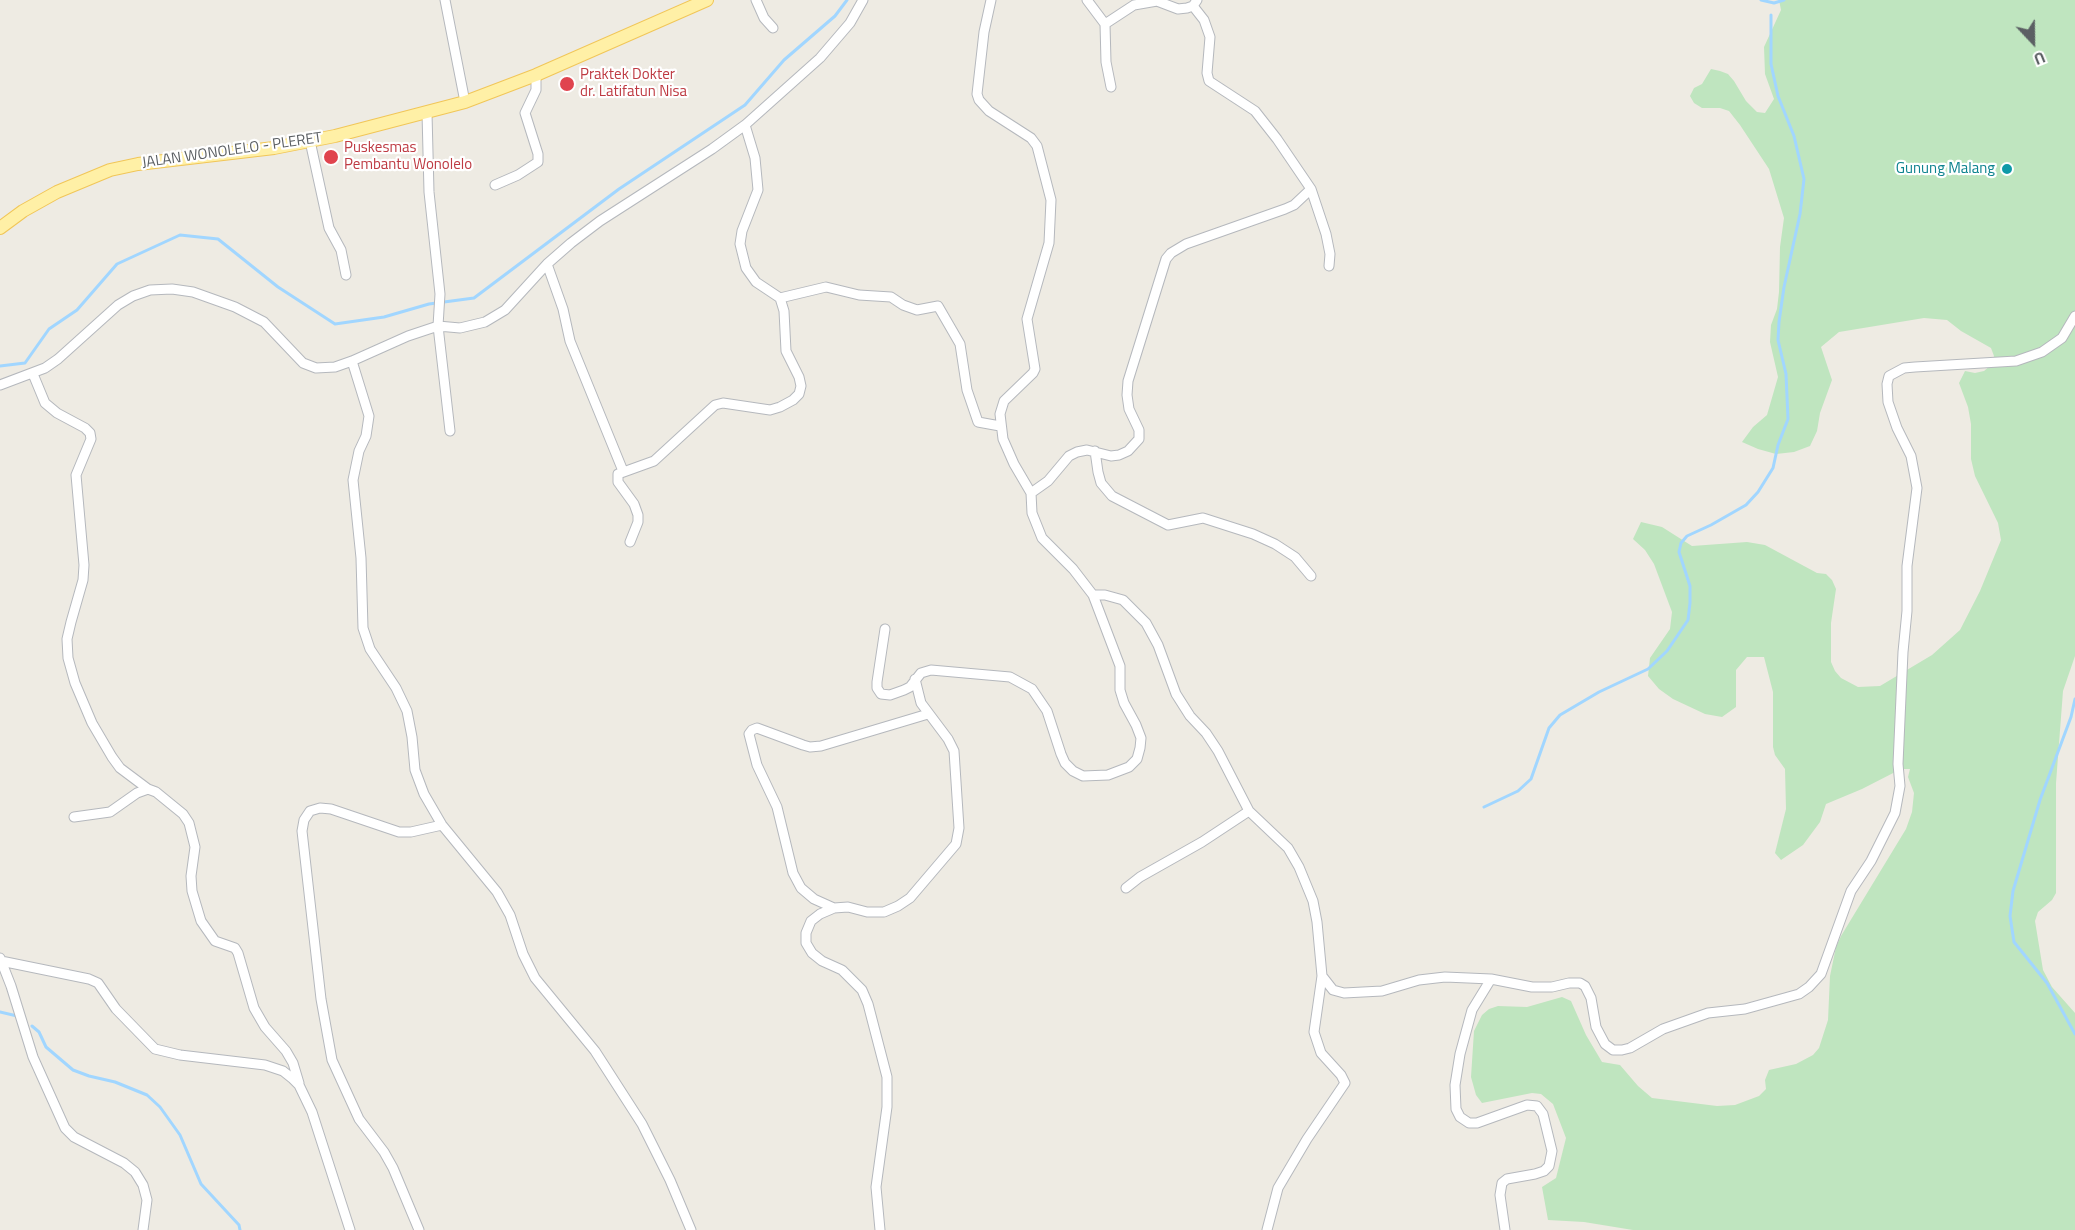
<!DOCTYPE html>
<style>
body{margin:0}
#map{position:relative;width:2075px;height:1230px;overflow:hidden;background:#eeebe3;font-family:"Titillium Web",sans-serif}
canvas{display:block}
.north{position:absolute;left:2003px;top:12px;width:60px;height:60px;-webkit-text-stroke:4px #fff;paint-order:stroke;rotate:158deg;font-size:16px;font-weight:700;line-height:24px;text-align:center;color:#5b5f63}
.north::after{content:'';display:block;margin:auto;width:21px;height:27px;background:#5b5f63;clip-path:polygon(50% 0,100% 100%,50% 72%,0 100%)}
</style>
<div id="map">
<canvas width="2075" height="1230"></canvas>
<div class="north">U</div>
</div>
<script>
const context = document.querySelector('canvas').getContext('2d');
context.lineJoin = 'round';
function paint(path, color) { context.fillStyle = color; context.fill(path, 'evenodd'); }
const toPath = rows => new Path2D(rows.map(r => 'M' + r).join(''));
function stroke(path, color, width, dash) { context.strokeStyle = color; context.lineWidth = width; context.lineCap = dash ? 'butt' : 'round'; context.setLineDash(dash || []); context.stroke(path); }
function drawText(font, color, halo, rows, align = 'center') {
  context.font = font + ' "Titillium Web",sans-serif'; context.lineWidth = 4.5; context.setLineDash([]); context.textBaseline = 'middle'; context.strokeStyle = halo; context.fillStyle = color; for (const [text, x, y, turn = 0] of rows) {
    context.save(); context.translate(x, y); context.rotate((+turn || 0) * Math.PI / 180); context.textAlign = isNaN(turn) ? turn : align; if (halo) context.strokeText(text, 0, 0); context.fillText(text, 0, 0); context.restore();
  }
}
paint(toPath([
 [1779,0,2075,0,2075,656,2063,691,2056,783,2056,893,2052,900,2038,912,2035,921,2043,970,2052,987,2075,1013,2075,1230,1633,1230,1584,1222,1548,1220,1542,1187,1556,1178,1566,1138,1553,1104,1541,1094,1532,1093,1482,1103,1476,1095,1471,1077,1474,1031,1482,1015,1489,1009,1498,1006,1527,1007,1562,997,1571,1001,1586,1035,1602,1062,1620,1065,1638,1086,1652,1098,1717,1106,1735,1105,1759,1096,1766,1089,1765,1080,1769,1070,1796,1064,1813,1055,1819,1048,1828,1020,1830,976,1836,947,1841,936,1906,829,1912,812,1914,793,1908,777,1910,769,1901,769,1862,789,1826,804,1820,822,1803,845,1781,860,1775,853,1786,809,1785,769,1775,755,1773,747,1773,692,1764,657,1747,657,1736,670,1736,707,1722,717,1705,714,1673,699,1659,689,1648,676,1650,658,1670,629,1672,612,1654,564,1645,550,1633,539,1641,522,1662,527,1692,546,1747,542,1765,545,1817,573,1826,574,1832,580,1836,589,1831,623,1831,662,1835,671,1841,678,1858,687,1880,686,1932,655,1960,630,1980,591,2001,540,1998,523,1975,476,1971,459,1971,424,1968,407,1959,383,1965,371,1975,373,1984,371,1991,365,1994,356,1991,348,1961,331,1947,320,1924,318,1839,332,1821,347,1832,380,1820,413,1817,431,1810,446,1794,452,1776,454,1758,449,1742,442,1753,427,1767,415,1778,377,1770,342,1771,325,1777,309,1779,292,1780,247,1784,218,1769,169,1740,125,1729,111,1720,108,1702,108,1694,103,1690,96,1694,88,1702,84,1711,69,1720,71,1728,74,1734,81,1746,101,1757,112,1765,113,1774,99,1765,74,1764,47,1781,10]
]), '#bfe5bf');
stroke(toPath([
 [1761,0,1774,3,1784,0],
 [0,366,25,363,49,329,77,310,117,264,180,235,218,239,278,287,335,324,384,317,429,304,474,298,619,189,745,105,784,60,835,16,847,0],
 [2075,699,2071,717,2040,800,2013,891,2010,916,2014,942,2047,983,2075,1034],
 [1484,807,1518,791,1531,779,1549,728,1560,715,1599,692,1648,669,1667,651,1688,620,1690,603,1690,586,1679,552,1681,543,1687,536,1711,525,1746,505,1758,492,1773,468,1778,445,1788,419,1786,374,1778,340,1779,322,1784,287,1800,214,1804,179,1794,136,1778,96,1771,64,1771,15],
 [0,1012,17,1016],
 [32,1026,39,1032,46,1047,73,1070,89,1076,115,1082,147,1095,160,1107,180,1135,201,1184,239,1225,240,1230]
]), '#a1d6ff', 3);
const minor = toPath([
 [445,0,465,102],
 [756,0,764,18,773,28],
 [991,0,984,32,977,94,979,100,989,111,1031,138,1037,146,1051,200,1049,243,1027,319,1035,369,1033,373,1004,401,1000,414,1003,439,1014,464,1031,493,1032,513,1042,538,1073,569,1093,595,1105,595,1123,600,1146,623,1158,645,1176,694,1190,716,1206,733,1218,751,1249,811,1202,842,1140,877,1126,888],
 [1087,0,1105,24,1106,62,1111,87],
 [1193,6,1204,20,1210,37,1207,73,1209,81,1255,111,1277,139,1311,189,1326,234,1330,254,1329,266],
 [1105,24,1134,5,1157,1,1178,9,1187,8,1193,6,1197,0],
 [427,113,429,192,440,294,438,326,450,431],
 [745,125,755,158,758,190,742,231,740,244,746,268,756,282,780,298,826,287,859,295,891,297,903,305,917,310,938,306,960,344,967,390,978,422,1000,426],
 [310,141,329,228,341,250,346,275],
 [495,185,518,175,538,162,538,154,525,113,536,90,536,75],
 [547,264,563,309,570,341,623,471],
 [352,361,369,416,366,436,359,451,353,480,361,558,363,628,370,649,396,688,407,711,412,737,415,770,424,794,442,825,497,892,510,915,523,954,535,978,595,1051,642,1124,670,1180,691,1230],
 [33,374,45,403,57,413,85,428,90,433,91,439,76,475,84,565,83,580,71,622,67,639,68,658,75,683,92,723,112,757,120,768,148,789],
 [0,385,45,368,58,359,118,305,133,296,150,290,172,289,193,292,235,307,264,322,303,363,316,368,335,367,352,361,408,336,438,326,460,328,485,322,505,310,547,264,571,243,600,221,712,149,745,125,820,58,850,23,863,0],
 [1095,451,1098,472,1101,483,1112,496,1168,525,1203,518,1253,534,1275,544,1295,557,1311,576],
 [1031,493,1048,481,1069,456,1077,452,1087,450,1111,456,1119,455,1128,451,1139,439,1139,430,1129,409,1127,395,1128,381,1166,259,1171,253,1186,244,1285,209,1294,205,1311,189],
 [630,542,638,522,638,515,634,504,618,482,618,474,654,461,715,405,723,403,770,410,780,407,793,400,799,394,801,386,799,377,786,351,784,311,780,298],
 [885,629,877,682,877,688,881,694,890,695,904,690,910,687,921,673,931,670,1010,677,1032,689,1047,711,1061,754,1065,763,1073,771,1083,776,1108,775,1129,767,1137,759,1140,748,1141,738,1136,725,1124,703,1120,690,1120,666,1093,595],
 [1249,811,1288,848,1299,867,1313,901,1317,922,1322,976,1333,990,1344,993,1382,991,1419,980,1445,977,1491,979,1532,987,1552,987,1569,983,1580,983,1585,986,1591,998,1596,1027,1605,1044,1613,1050,1622,1050,1630,1048,1663,1029,1708,1013,1745,1009,1799,994,1809,987,1821,974,1851,891,1871,861,1895,813,1900,786,1898,764,1903,652,1907,611,1907,566,1917,488,1911,456,1897,428,1888,402,1887,384,1889,376,1904,368,1915,367,2016,361,2042,352,2062,338,2075,316],
 [74,817,110,812,137,793,148,789,156,792,183,814,189,823,195,847,191,876,192,891,201,921,215,941,235,948,238,953,254,1008,265,1027,286,1051,293,1063,299,1083],
 [834,908,814,899,801,888,793,873,777,807,757,765,749,734,752,730,757,728,803,745,810,747,821,746,928,714],
 [0,958,11,986,33,1057,65,1128,74,1137,124,1163,135,1172,143,1185,147,1200,143,1230],
 [1,961,89,979,98,983,116,1009,155,1049,180,1055,265,1065,283,1071,293,1079,299,1085,312,1112,350,1230],
 [1491,979,1472,1010,1460,1054,1455,1085,1456,1109,1460,1117,1469,1123,1477,1123,1527,1105,1537,1106,1543,1114,1552,1151,1549,1166,1544,1171,1535,1174,1507,1179,1502,1183,1500,1195,1505,1230],
 [419,1230,393,1168,384,1152,359,1119,332,1060,321,999,302,831,304,820,310,811,320,808,331,809,399,832,411,832,442,825],
 [880,1230,876,1187,887,1107,887,1077,868,1004,862,990,842,970,822,961,812,953,806,943,806,933,811,921,820,914,834,908,848,907,867,912,884,912,898,906,910,898,956,844,959,828,954,751,948,739,921,703,915,679],
 [1267,1230,1278,1188,1307,1139,1345,1083,1341,1075,1321,1053,1314,1032,1322,976]
]);
const major = toPath([
 [0,228,23,211,57,192,110,170,138,164,274,148,335,136,465,102,536,75,707,0]
]);
stroke(minor, '#b5b8bd', 11);
stroke(major, '#f1c658', 14);
stroke(minor, '#fff', 9);
stroke(major, '#fff0a6', 12);
for (const [x, y, r, color] of [
 [567,84,8,"#e0444e"],
 [331,157,8,"#e0444e"],
 [2007,169,6,"#0f9aa8"]
]) { const dot = new Path2D(); dot.arc(x, y, r, 0, 2 * Math.PI); context.fillStyle = color; context.fill(dot); stroke(dot, '#fff', 2); }
drawText('15px', '#be3a42', '#fff', [
 ["Praktek Dokter",580,75],
 ["dr. Latifatun Nisa",580,92],
 ["Puskesmas",344,148],
 ["Pembantu Wonolelo",344,165]
], 'left');
drawText('15px', '#5b5f63', '#fff', [
 ["JALAN WONOLELO - PLERET",232,151,-8]
]);
drawText('15px', '#0d838f', '#fff', [
 ["Gunung Malang",1995,169]
], 'right');
</script>
